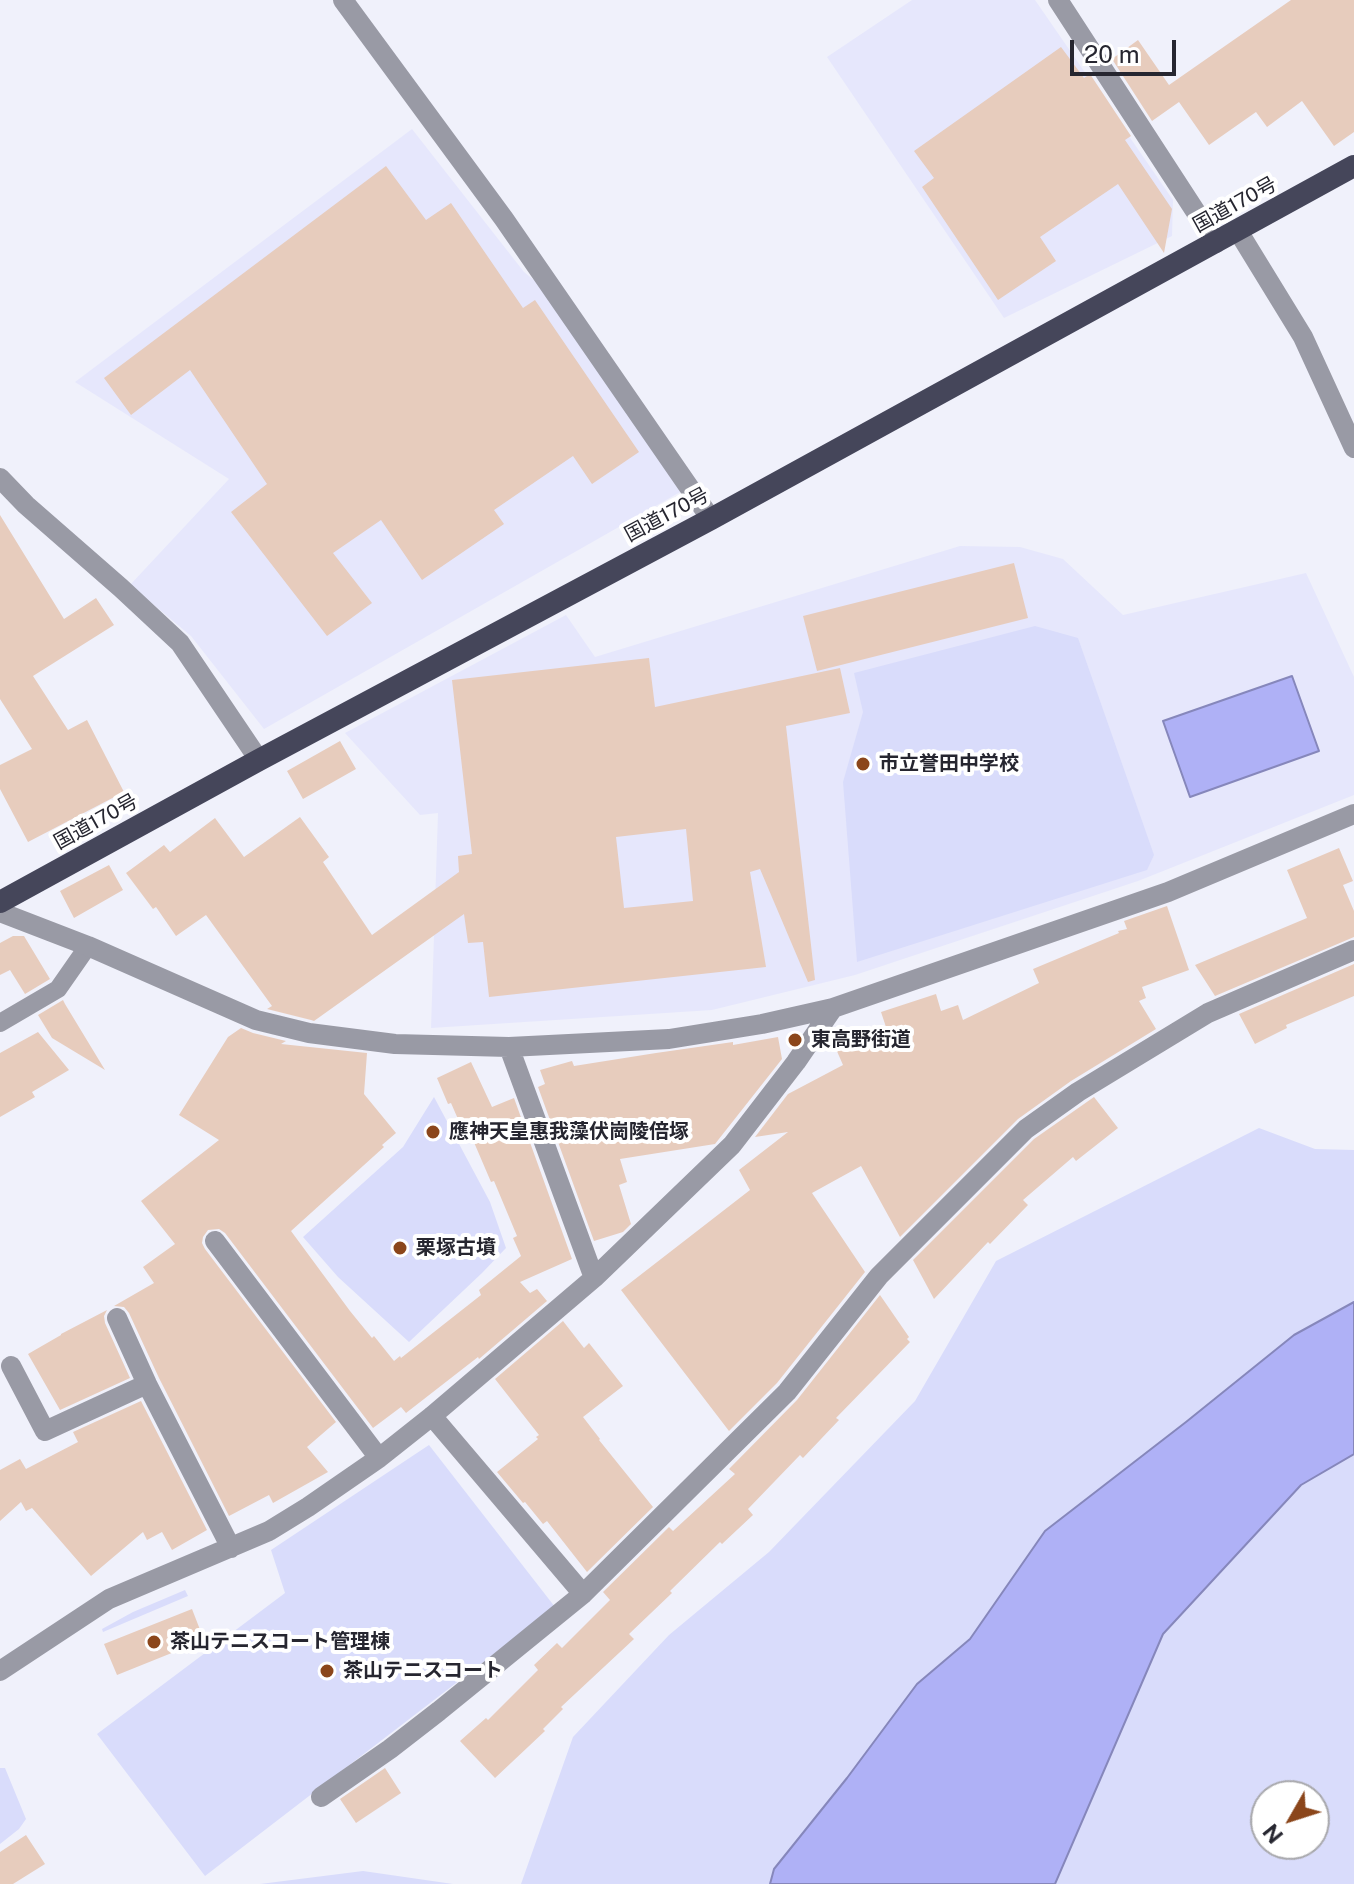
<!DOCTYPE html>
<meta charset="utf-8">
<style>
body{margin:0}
#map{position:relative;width:1354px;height:1884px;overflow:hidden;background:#f0f1fb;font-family:"Public Sans",sans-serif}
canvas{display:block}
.north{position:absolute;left:1250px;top:1780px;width:80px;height:80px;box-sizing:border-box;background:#fff;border:2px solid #a8a8ac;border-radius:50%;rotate:231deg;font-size:22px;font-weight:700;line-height:32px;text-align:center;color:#262630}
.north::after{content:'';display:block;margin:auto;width:28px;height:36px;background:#8b461b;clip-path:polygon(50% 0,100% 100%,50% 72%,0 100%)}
.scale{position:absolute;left:1070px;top:40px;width:106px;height:36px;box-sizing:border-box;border:4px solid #262630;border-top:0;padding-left:10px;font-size:24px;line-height:28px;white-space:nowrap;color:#262630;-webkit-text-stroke:6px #fff;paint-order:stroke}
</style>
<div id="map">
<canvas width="1354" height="1884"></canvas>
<div class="north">N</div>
<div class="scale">20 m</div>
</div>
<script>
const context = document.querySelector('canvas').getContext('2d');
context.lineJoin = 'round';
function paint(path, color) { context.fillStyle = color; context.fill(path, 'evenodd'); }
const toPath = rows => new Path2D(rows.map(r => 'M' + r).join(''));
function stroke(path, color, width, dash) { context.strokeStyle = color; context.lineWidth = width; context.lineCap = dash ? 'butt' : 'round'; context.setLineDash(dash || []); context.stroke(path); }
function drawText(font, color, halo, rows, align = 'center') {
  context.font = font + ' "Public Sans","Noto Sans JP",sans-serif'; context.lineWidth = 8; context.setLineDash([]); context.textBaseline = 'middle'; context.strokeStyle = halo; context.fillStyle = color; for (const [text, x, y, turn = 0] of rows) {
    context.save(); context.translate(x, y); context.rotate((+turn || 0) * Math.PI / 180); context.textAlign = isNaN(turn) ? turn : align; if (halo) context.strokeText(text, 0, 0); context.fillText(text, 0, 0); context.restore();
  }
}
paint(toPath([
 [912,0,1035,0,1173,200,1172,236,1004,318,827,57],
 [412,129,524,272,540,285,682,491,264,729,191,636,130,585,229,479,75,382],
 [960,546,1020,547,1063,559,1123,615,1306,573,1354,677,1354,795,1138,881,855,975,712,1010,431,1028,438,813,420,815,345,733,566,615,595,657]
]), '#e6e7fc');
paint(toPath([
 [1035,626,1078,638,1154,855,1147,870,857,962,843,782,863,712,854,673],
 [434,1097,490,1202,506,1248,482,1273,409,1342,338,1277,303,1237,403,1147],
 [1259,1128,1315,1149,1354,1150,1354,1302,1294,1335,1186,1422,1045,1531,970,1639,917,1684,847,1778,774,1869,770,1884,521,1884,573,1737,669,1635,769,1552,915,1401,996,1261],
 [429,1445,555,1607,205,1876,97,1734,285,1593,271,1550],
 [1354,1454,1354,1884,1055,1884,1163,1634,1301,1485],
 [1266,1796,1314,1796,1314,1844,1266,1844],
 [185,1590,188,1596,103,1632,102,1629,133,1612],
 [0,1768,5,1768,26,1819,19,1829,0,1844],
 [363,1871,453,1884,260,1884]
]), '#d9dcfb');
const water = toPath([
 [1292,676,1319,751,1190,797,1163,721,1292,676],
 [1354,1302,1354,1454,1301,1485,1163,1634,1055,1884,770,1884,774,1869,847,1778,917,1684,970,1639,1045,1531,1186,1422,1294,1335,1354,1302]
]);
paint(water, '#afb1f6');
stroke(water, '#8687bb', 2);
paint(toPath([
 [1291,0,1354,0,1354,132,1334,146,1302,101,1267,127,1256,112,1209,145,1179,102,1152,121,1112,59,1138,40,1169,85],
 [1061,47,1084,78,1090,74,1131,136,1125,140,1172,209,1164,253,1118,184,1040,237,1056,261,998,300,922,187,934,178,914,151],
 [386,166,426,220,451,203,523,308,535,300,639,452,592,484,573,456,494,510,504,524,422,580,381,520,333,553,372,603,327,636,231,512,267,484,190,370,131,415,104,378],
 [0,515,64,619,96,598,114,625,33,676,68,730,87,720,124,792,28,842,0,789,0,765,32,749,0,699],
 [1014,563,1028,618,817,671,803,616],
 [649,658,655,707,840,668,850,713,786,726,815,980,808,982,760,869,750,872,766,967,489,997,483,942,468,943,464,914,314,1021,311,1020,267,1009,272,1006,206,915,176,936,156,907,153,909,126,873,164,845,170,852,215,818,244,857,300,817,329,857,323,862,372,935,459,872,458,856,472,854,452,680],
 [686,829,693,901,624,908,616,837],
 [340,741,356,769,303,799,287,771],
 [1339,848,1353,881,1343,885,1354,911,1354,937,1215,996,1195,965,1307,918,1287,870],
 [109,865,123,890,74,918,60,891],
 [1167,906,1189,970,1142,987,1146,998,1139,1001,1156,1029,1071,1081,1018,1119,900,1237,861,1166,812,1193,865,1272,777,1383,729,1431,621,1290,750,1190,739,1170,788,1132,755,1137,788,1094,843,1065,836,1049,886,1027,881,1012,936,994,941,1011,958,1005,963,1020,1039,983,1033,969,1119,933,1118,931,1127,929,1124,921],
 [13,936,24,936,50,979,25,994,10,970,0,975,0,943],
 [1354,964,1354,996,1286,1025,1287,1028,1255,1044,1239,1014],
 [63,1000,65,1004,105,1070,52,1038,38,1015],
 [241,1028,253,1033,286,1041,281,1044,367,1053,364,1094,396,1133,382,1145,384,1147,291,1231,350,1311,372,1338,374,1336,394,1361,400,1356,401,1358,481,1295,479,1290,521,1256,513,1238,517,1236,494,1181,491,1182,473,1140,468,1142,451,1103,448,1104,437,1078,471,1062,492,1107,514,1098,572,1259,520,1282,530,1293,537,1289,547,1301,479,1359,478,1357,406,1413,401,1407,373,1428,225,1233,219,1229,208,1230,203,1237,202,1243,205,1249,336,1422,307,1447,328,1472,273,1503,269,1495,229,1516,159,1378,129,1313,124,1307,114,1306,154,1283,143,1267,175,1244,141,1201,219,1140,179,1115,228,1037],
 [38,1032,69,1070,32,1092,35,1097,0,1117,0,1053],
 [778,1037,782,1059,715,1144,620,1159,627,1182,619,1185,631,1224,623,1232,594,1241,538,1087,545,1084,540,1070,572,1061,574,1066,656,1053,733,1042,733,1045],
 [1094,1097,1118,1128,1076,1161,1073,1157,1023,1200,1028,1205,990,1244,988,1242,934,1299,913,1260,1034,1139],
 [880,1295,909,1337,907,1339,910,1342,836,1418,839,1420,803,1458,800,1455,748,1509,753,1515,722,1544,720,1542,670,1591,672,1593,629,1634,634,1639,561,1707,563,1709,543,1729,545,1731,495,1778,460,1741,486,1718,488,1720,538,1670,534,1665,557,1643,562,1648,610,1600,603,1592,669,1527,673,1531,735,1474,729,1469,797,1400],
 [107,1310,104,1316,105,1323,130,1378,60,1410,28,1354,61,1335,61,1334],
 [563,1321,584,1348,589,1343,623,1386,583,1417,600,1439,599,1440,653,1507,587,1572,547,1521,543,1524,525,1502,523,1503,497,1472,538,1439,536,1437,539,1435,495,1379],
 [141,1401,207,1530,172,1550,162,1532,147,1540,143,1532,91,1576,32,1508,26,1511,21,1502,0,1521,0,1470,20,1459,26,1469,78,1442,73,1432],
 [192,1609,204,1640,117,1675,104,1644],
 [385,1768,401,1793,356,1823,340,1799],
 [26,1835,45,1864,13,1884,0,1884,0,1852]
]), '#e7ccbd');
stroke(toPath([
 [0,1023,58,989,88,946]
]), '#999aa5', 18);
stroke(toPath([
 [343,0,504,219,711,519],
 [1238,231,1303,337,1354,448],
 [0,478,26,505,121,588,180,643,259,760],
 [0,912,88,946,256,1020,309,1033,395,1044,509,1047,669,1039,762,1024,833,1008,1168,892,1354,814],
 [509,1047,594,1278],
 [215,1241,379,1458],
 [117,1318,147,1384,231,1548],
 [11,1366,45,1431,147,1384],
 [432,1416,583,1594],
 [0,1671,109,1599,269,1531,308,1507,379,1458,432,1416,594,1278,732,1145,796,1062,833,1008],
 [321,1797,390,1749,439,1711,583,1594,787,1392,879,1276,1026,1129,1078,1092,1208,1013,1354,950]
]), '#999aa5', 20);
stroke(toPath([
 [1058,0,1216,243]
]), '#999aa5', 20);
stroke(toPath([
 [0,902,259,760,711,519,1354,166]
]), '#45465a', 22);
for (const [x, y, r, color] of [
 [863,764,8,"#8b461b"],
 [795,1040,8,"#8b461b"],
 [433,1132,8,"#8b461b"],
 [400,1248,8,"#8b461b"],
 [154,1642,8,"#8b461b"],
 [327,1671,8,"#8b461b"]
]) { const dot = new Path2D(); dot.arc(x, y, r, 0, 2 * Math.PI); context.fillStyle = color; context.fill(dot); stroke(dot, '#fff', 3); }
drawText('20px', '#262630', '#fff', [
 ["国道170号",1235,205,-29],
 ["国道170号",667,515,-28],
 ["国道170号",96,822,-29]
]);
drawText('bold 20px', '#262630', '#fff', [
 ["市立誉田中学校",879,764],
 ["東高野街道",811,1040],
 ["應神天皇惠我藻伏崗陵倍塚",449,1132],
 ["栗塚古墳",416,1248],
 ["茶山テニスコート管理棟",170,1642],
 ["茶山テニスコート",343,1671]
], 'left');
</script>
